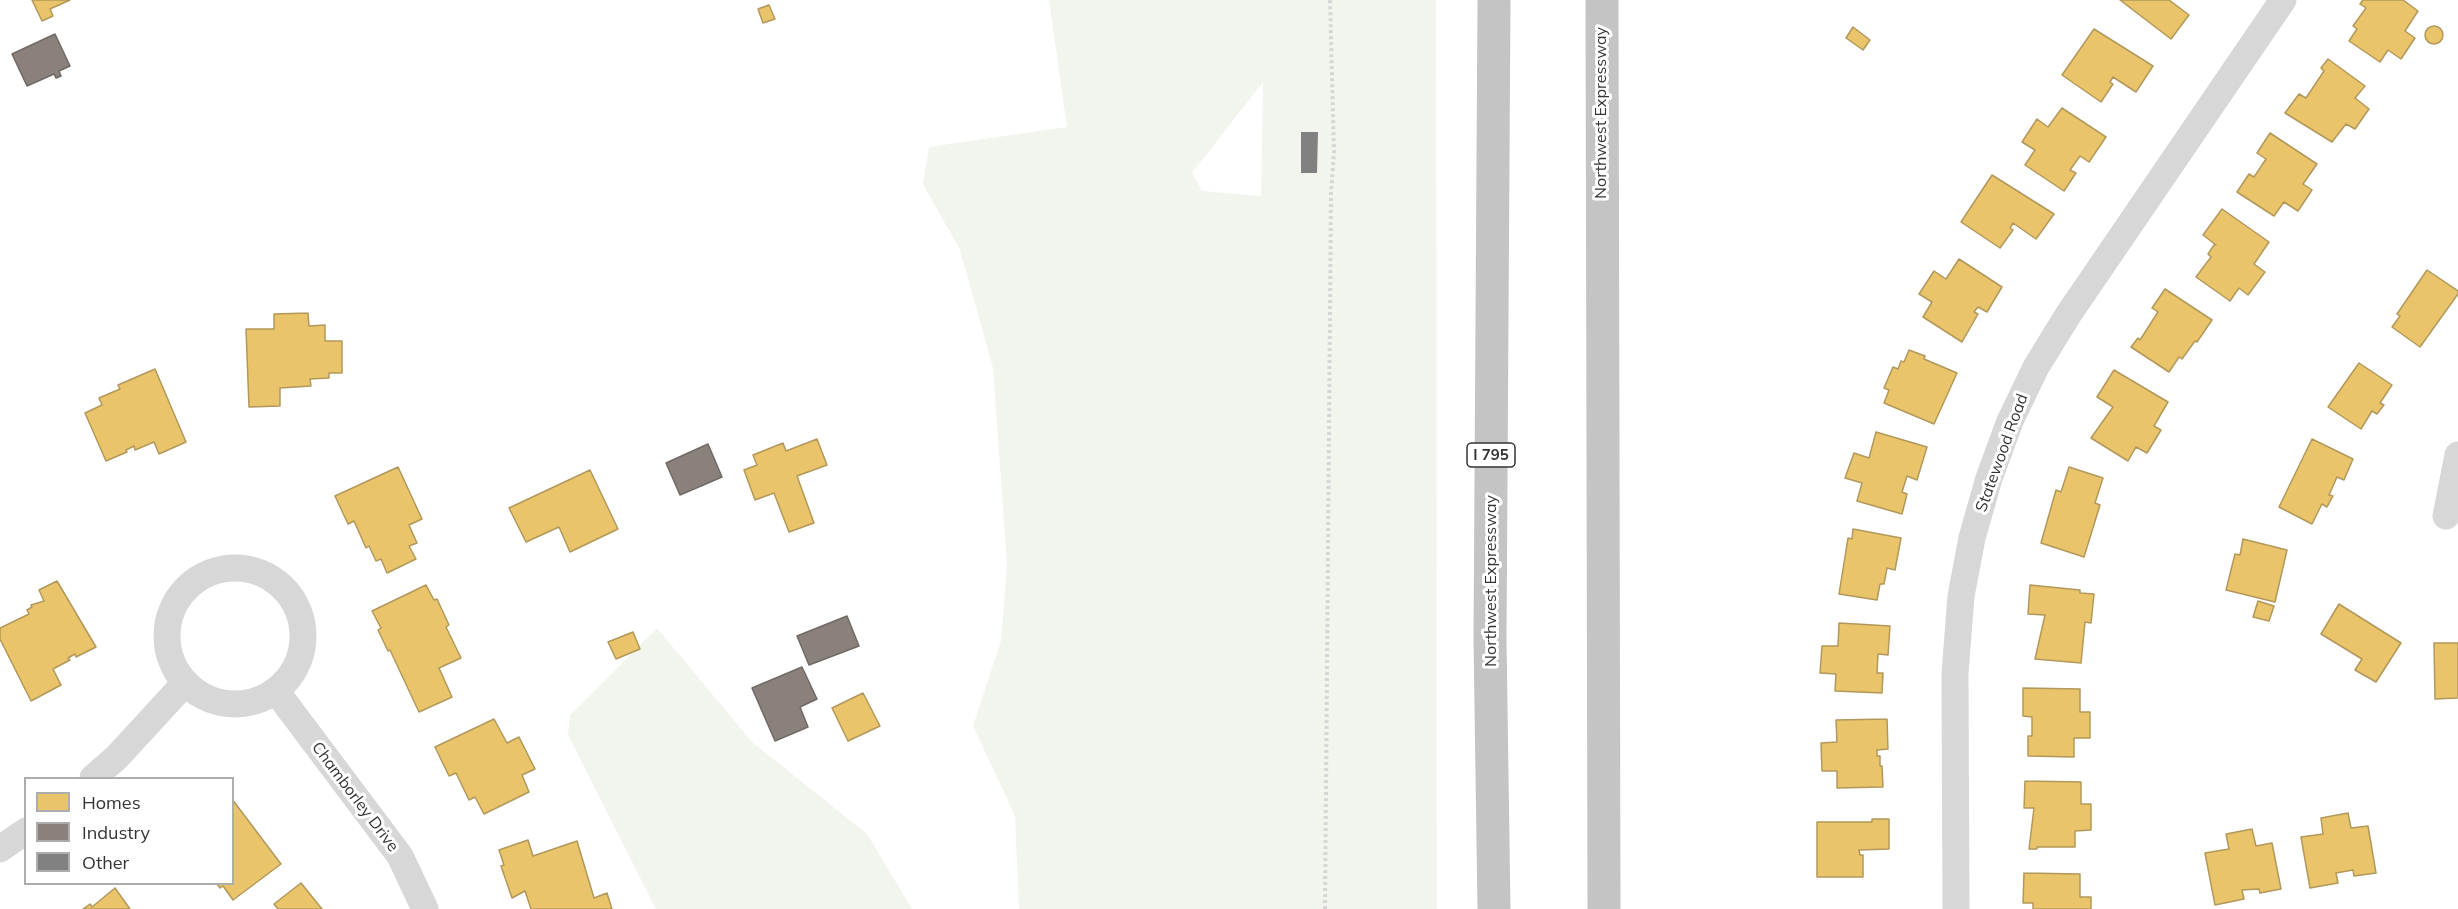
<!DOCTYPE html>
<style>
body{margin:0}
#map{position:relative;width:2458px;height:909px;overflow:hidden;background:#fff;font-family:Mulish,sans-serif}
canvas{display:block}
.legend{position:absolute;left:24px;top:777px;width:210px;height:108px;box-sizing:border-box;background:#fff;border:2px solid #adadad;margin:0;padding:8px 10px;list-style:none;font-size:18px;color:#333}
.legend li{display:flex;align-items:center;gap:12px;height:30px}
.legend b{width:30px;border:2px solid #adadad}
</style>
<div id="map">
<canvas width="2458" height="909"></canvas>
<ul class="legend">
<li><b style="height:16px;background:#e9c46a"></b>Homes</li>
<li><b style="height:16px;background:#8a817c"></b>Industry</li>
<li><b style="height:16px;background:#818181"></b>Other</li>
</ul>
</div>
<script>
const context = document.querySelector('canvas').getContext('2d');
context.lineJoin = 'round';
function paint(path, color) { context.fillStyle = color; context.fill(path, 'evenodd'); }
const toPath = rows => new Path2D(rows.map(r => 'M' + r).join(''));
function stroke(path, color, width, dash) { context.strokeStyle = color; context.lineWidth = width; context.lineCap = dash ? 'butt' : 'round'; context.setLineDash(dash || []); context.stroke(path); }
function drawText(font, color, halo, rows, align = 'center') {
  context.font = font + ' Mulish,sans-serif'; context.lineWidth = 6; context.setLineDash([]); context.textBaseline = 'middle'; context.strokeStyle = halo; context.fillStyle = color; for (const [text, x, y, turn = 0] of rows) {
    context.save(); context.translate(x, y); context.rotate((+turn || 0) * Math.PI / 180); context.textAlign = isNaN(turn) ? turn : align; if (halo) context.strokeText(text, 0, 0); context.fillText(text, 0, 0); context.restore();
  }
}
paint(toPath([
 [1049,0,1436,0,1437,909,1019,909,1015,816,973,726,1001,641,1007,564,993,368,960,250,923,184,929,147,1067,127],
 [1263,82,1261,196,1202,191,1192,173],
 [657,628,752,742,867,834,912,909,656,909,568,735,570,715]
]), '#f1f5ed');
const homes = toPath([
 [32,0,70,0,50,9,53,16,42,21,32,0],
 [2120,0,2169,0,2189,15,2171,39,2120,0],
 [2363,0,2403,0,2418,11,2405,31,2415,38,2401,59,2388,50,2380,62,2349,41,2357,29,2353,26,2366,8,2360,4,2363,0],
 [769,5,775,19,763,23,758,9,769,5],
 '2425 35a9 9 0 1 1 18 0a9 9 0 1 1-18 0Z',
 [1853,27,1870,40,1863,50,1846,38,1853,27],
 [2094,29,2153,66,2136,92,2113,77,2110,82,2113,84,2101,102,2062,75,2094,29],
 [2328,59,2365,86,2355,98,2369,109,2355,129,2346,124,2332,142,2285,113,2299,94,2306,98,2324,71,2321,68,2328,59],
 [2062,108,2106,137,2089,162,2080,156,2070,170,2076,173,2064,191,2025,165,2035,150,2022,142,2037,119,2048,127,2062,108],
 [2270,133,2317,164,2303,184,2312,190,2298,211,2284,202,2274,216,2237,192,2249,174,2254,177,2266,159,2257,153,2270,133],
 [1992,175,2054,214,2036,239,2013,223,2010,228,2013,230,2000,248,1961,222,1992,175],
 [2222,209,2269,242,2254,264,2265,272,2248,295,2239,288,2230,301,2196,277,2211,257,2208,254,2214,245,2216,245,2203,235,2222,209],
 [1959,259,2002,287,1987,312,1978,307,1974,312,1978,314,1962,342,1923,317,1932,302,1919,294,1934,271,1946,279,1959,259],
 [2427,270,2458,291,2458,294,2420,347,2392,327,2400,316,2397,314,2427,270],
 [2165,289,2212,320,2197,342,2195,341,2182,359,2179,357,2169,372,2131,347,2138,338,2140,340,2158,312,2152,308,2165,289],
 [308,313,309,326,325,325,325,341,342,341,342,373,329,373,329,378,310,379,311,386,280,388,280,406,249,407,246,329,274,329,274,314,308,313],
 [1909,350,1925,356,1924,359,1957,373,1934,424,1884,403,1889,390,1884,388,1893,367,1898,369,1901,361,1904,362,1909,350],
 [2359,363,2392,385,2380,403,2384,405,2377,414,2372,411,2361,429,2328,407,2359,363],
 [155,369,186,442,159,454,154,442,135,450,134,446,126,450,127,452,106,461,85,413,102,405,99,398,120,389,118,385,155,369],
 [2114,370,2168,402,2154,426,2161,430,2147,453,2136,447,2128,461,2091,438,2113,407,2097,397,2114,370],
 [1876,432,1927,447,1917,480,1907,476,1902,492,1907,494,1902,514,1857,501,1862,483,1845,478,1854,453,1869,458,1876,432],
 [817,439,827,465,797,476,814,523,789,532,774,493,755,500,744,470,757,465,753,455,783,443,786,451,817,439],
 [2312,439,2353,459,2344,480,2337,477,2329,495,2333,496,2327,507,2322,504,2312,524,2279,507,2312,439],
 [398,467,422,519,409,525,417,543,409,546,416,559,387,573,381,559,376,561,369,546,366,548,354,521,348,524,335,496,398,467],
 [2069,467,2103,478,2095,503,2100,505,2084,557,2041,543,2056,490,2061,492,2069,467],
 [590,470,618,529,570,552,559,527,526,542,509,508,590,470],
 [1853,529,1901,538,1895,570,1887,568,1884,584,1880,584,1877,600,1839,594,1848,538,1852,539,1853,529],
 [2243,539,2287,550,2275,602,2226,590,2235,554,2240,555,2243,539],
 [57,581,96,647,76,657,75,654,68,658,70,660,53,669,61,685,31,701,0,639,0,628,29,614,27,610,32,607,31,605,44,601,39,590,57,581],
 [426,585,434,600,437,599,449,625,446,627,461,658,439,668,452,697,419,712,390,650,388,651,378,630,381,628,372,611,426,585],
 [2030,585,2080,590,2080,593,2094,594,2091,623,2085,622,2081,663,2035,659,2045,615,2028,614,2030,585],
 [2258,601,2274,606,2269,621,2253,617,2258,601],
 [2339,604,2401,643,2376,682,2355,670,2362,659,2321,634,2339,604],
 [1839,623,1890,626,1888,655,1878,654,1877,673,1883,673,1882,693,1835,691,1836,674,1820,673,1822,646,1838,646,1839,623],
 [633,632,640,649,616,659,608,642,633,632],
 [2434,643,2458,643,2458,698,2435,699,2434,643],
 [2023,688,2080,689,2080,712,2090,712,2090,738,2074,738,2074,757,2028,756,2028,736,2032,736,2032,717,2023,716,2023,688],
 [863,693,880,726,848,741,832,708,863,693],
 [494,719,507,743,519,737,535,769,522,775,529,792,484,814,475,797,469,800,456,773,449,776,435,747,494,719],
 [1887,719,1888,749,1877,750,1877,756,1880,756,1880,766,1882,766,1883,787,1837,788,1837,771,1822,771,1821,743,1837,742,1836,720,1887,719],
 [2025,781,2081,782,2081,804,2091,804,2091,830,2075,831,2075,847,2037,847,2037,849,2029,849,2034,808,2024,808,2025,781],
 [232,799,281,864,233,900,223,886,220,888,217,884,232,884,232,799],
 [2348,813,2351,828,2368,826,2376,873,2354,876,2353,870,2336,873,2338,883,2310,888,2301,837,2323,834,2321,818,2348,813],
 [1872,819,1889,819,1889,849,1859,850,1860,855,1863,855,1863,877,1817,877,1817,822,1872,822,1872,819],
 [2252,829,2256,846,2272,843,2281,889,2260,893,2259,889,2242,890,2244,899,2215,905,2205,853,2229,849,2226,834,2252,829],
 [528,840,533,856,577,841,594,898,607,893,612,909,531,909,525,891,512,898,501,866,504,865,499,850,528,840],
 [2024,873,2080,874,2080,897,2091,897,2091,909,2033,909,2033,903,2023,903,2024,873],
 [301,883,322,909,278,909,274,904,301,883],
 [115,888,130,909,83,909,90,904,92,907,115,888]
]);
paint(homes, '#e9c46a');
stroke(homes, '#b2985a', 1.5);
const industry = toPath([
 [55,34,70,66,59,71,61,76,56,78,54,74,27,86,12,54,55,34],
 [708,444,722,477,680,495,666,463,708,444],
 [847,616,859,646,809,665,797,636,847,616],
 [802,667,817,699,800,707,808,727,775,741,752,688,802,667]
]);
paint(industry, '#8a817c');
stroke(industry, '#706a66', 1.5);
paint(toPath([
 [1301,132,1318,132,1317,173,1301,173]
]), '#818181');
stroke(toPath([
 [1325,909,1331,193,1334,152,1330,0]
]), '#d6d6d6', 4, [3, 3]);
stroke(toPath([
 [2446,516,2458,455],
 '167 636a68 68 0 1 1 136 0a68 68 0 1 1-136 0Z',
 [276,691,400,856,425,909],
 [93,778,117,757,185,683],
 [0,849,26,831],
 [1956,909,1955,673,1961,596,1972,538,1989,478,2010,421,2036,367,2068,315,2283,0]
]), '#d7d7d7', 27);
stroke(toPath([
 [1494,0,1490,639,1494,909],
 [1602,0,1604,909]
]), '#c4c4c4', 33);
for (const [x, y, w] of [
 [1491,455,48]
]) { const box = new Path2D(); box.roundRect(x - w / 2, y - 12, w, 24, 4.5); context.fillStyle = '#fff'; context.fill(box); stroke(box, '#333', 1.5); }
drawText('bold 15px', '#333', null, [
 ["I 795",1491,455]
]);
drawText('16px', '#333', '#fff', [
 ["Northwest Expressway",1601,113,-90],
 ["Statewood Road",2002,453,-70],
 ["Northwest Expressway",1491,581,-90],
 ["Chamborley Drive",355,797,53]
]);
</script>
